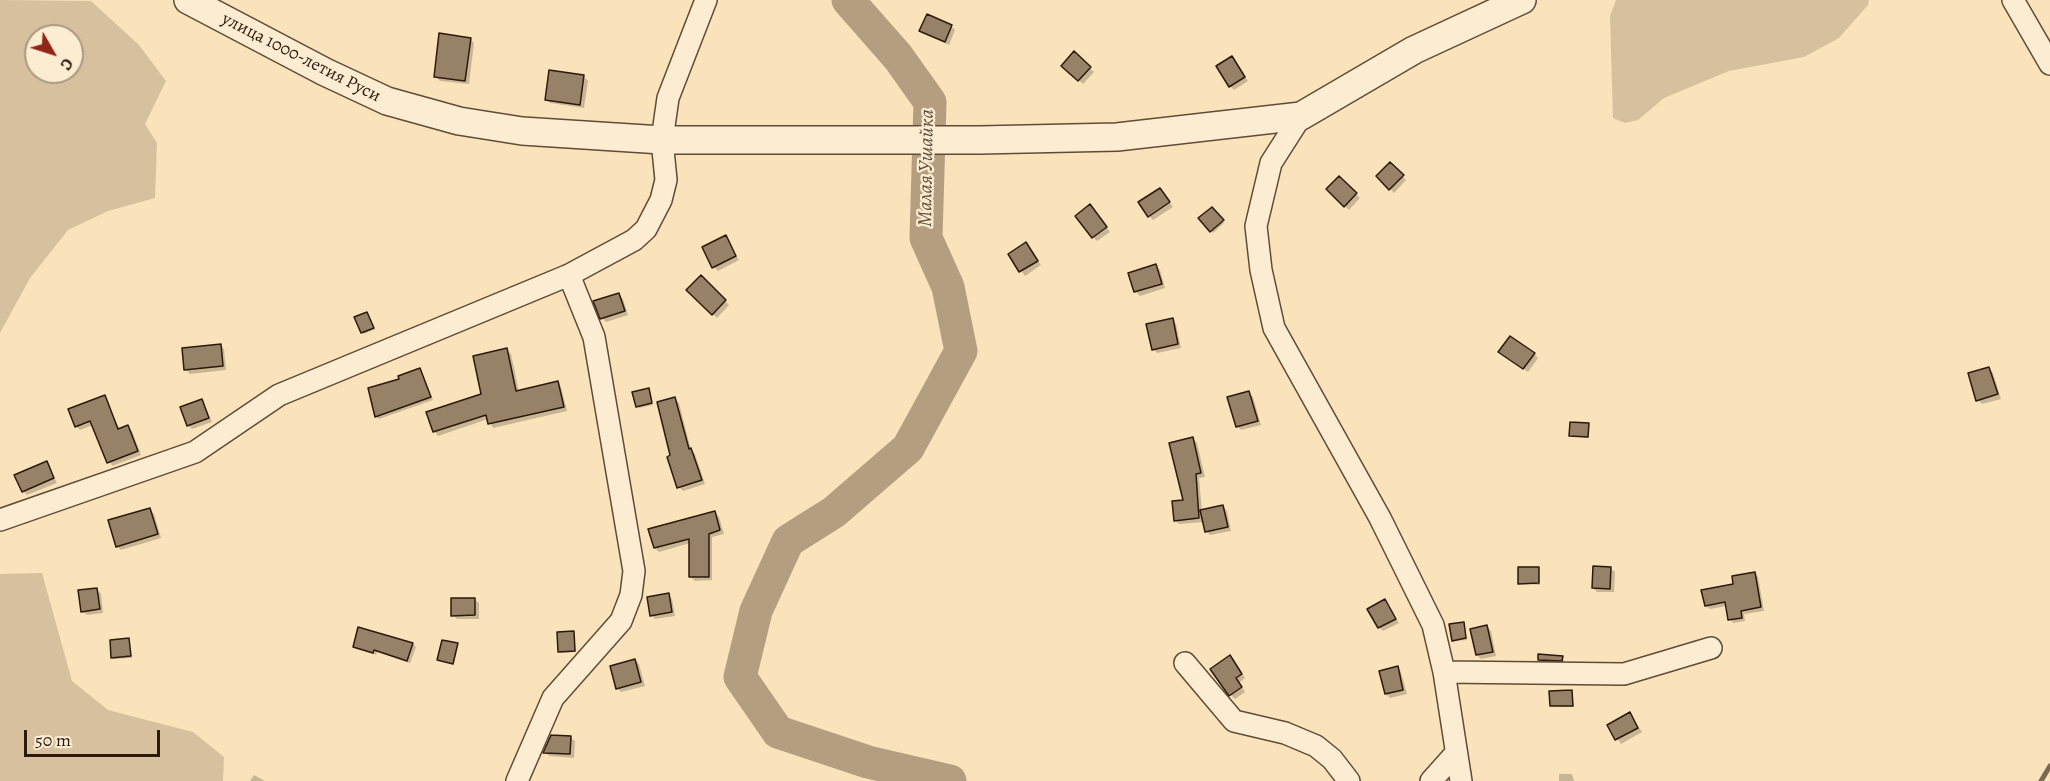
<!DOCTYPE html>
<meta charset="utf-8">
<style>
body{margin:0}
#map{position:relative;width:2050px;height:781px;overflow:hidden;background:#fae3ba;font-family:Alegreya,serif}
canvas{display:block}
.north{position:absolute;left:24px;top:24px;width:60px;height:60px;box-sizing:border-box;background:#fcedd2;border:2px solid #a99883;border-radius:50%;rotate:129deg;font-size:16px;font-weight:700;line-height:24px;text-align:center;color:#2d180d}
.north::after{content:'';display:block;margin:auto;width:21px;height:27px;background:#8f2418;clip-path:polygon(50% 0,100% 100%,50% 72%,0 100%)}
.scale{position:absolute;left:24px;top:730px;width:136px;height:27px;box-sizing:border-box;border:3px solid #2d180d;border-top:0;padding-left:8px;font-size:18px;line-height:21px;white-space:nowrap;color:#2d180d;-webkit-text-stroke:4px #fcedd2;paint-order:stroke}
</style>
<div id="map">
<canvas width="2050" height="781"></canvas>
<div class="north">С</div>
<div class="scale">50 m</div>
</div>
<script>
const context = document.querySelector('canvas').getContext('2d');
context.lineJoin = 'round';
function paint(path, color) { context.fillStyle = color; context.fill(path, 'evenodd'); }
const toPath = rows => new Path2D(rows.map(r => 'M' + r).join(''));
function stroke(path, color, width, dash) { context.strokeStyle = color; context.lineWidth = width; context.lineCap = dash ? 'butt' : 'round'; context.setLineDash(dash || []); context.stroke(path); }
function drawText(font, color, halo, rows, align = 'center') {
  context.font = font + ' Alegreya,serif'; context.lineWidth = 4.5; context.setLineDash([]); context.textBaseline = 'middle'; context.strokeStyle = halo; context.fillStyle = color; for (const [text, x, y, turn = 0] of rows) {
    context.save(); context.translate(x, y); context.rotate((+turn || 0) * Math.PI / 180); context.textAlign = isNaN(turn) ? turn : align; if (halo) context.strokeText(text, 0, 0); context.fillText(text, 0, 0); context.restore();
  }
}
paint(toPath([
 [0,0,91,1,139,45,166,81,145,124,157,143,155,198,108,211,68,230,30,278,0,333],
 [36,36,72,36,72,72,36,72],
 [1616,0,1869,0,1868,5,1839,38,1804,57,1729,71,1664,98,1638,120,1625,123,1613,118,1610,16],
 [42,573,72,681,108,710,193,732,224,757,223,781,0,781,0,574]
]), '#d7c09d');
paint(toPath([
 [951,26,955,30,949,45,921,31],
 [470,39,474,43,469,84,440,81,435,76],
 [1074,53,1094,72,1083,84,1063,65],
 [1232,58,1248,81,1234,90,1230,86],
 [584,77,588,81,584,108,550,103,546,99],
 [1390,164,1406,180,1394,193,1378,176],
 [1339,178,1360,198,1349,210,1328,189],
 [1160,189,1173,207,1153,220,1149,216],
 [1212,209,1224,223,1213,233,1200,218],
 [1094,210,1110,232,1097,241,1093,237],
 [725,237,739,260,718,271,714,267],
 [1026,244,1041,265,1025,276,1010,254],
 [1155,266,1160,270,1165,288,1140,296,1135,291],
 [701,277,729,305,717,318,688,290],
 [618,294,623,299,628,315,606,322,602,318],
 [367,313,375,329,364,334,362,332],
 [1172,320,1176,324,1181,348,1157,353,1153,349],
 [220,345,224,349,226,370,190,374,186,370],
 [506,350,511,354,519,392,557,383,561,387,567,411,493,428,488,419,438,436,434,431,483,395],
 [1534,354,1538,358,1528,372,1504,356],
 [1989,368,1993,373,2001,399,1982,404,1978,400],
 [420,369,433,400,379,419,376,416],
 [649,390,653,405,639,408,637,406],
 [1249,393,1253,397,1261,425,1241,430,1237,426],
 [104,397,120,430,128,427,132,431,141,455,112,466,93,425,80,430,76,426],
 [675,399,679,403,691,450,695,454,705,484,683,491,679,487,672,456],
 [202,401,212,422,192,429,188,425],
 [1588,424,1589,438,1570,436],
 [1193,439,1197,443,1205,477,1199,478,1202,511,1223,507,1227,511,1231,531,1210,535,1206,531,1204,522,1179,524,1175,520,1185,501],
 [46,463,57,483,27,495,23,491],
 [150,510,154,514,161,538,121,550,117,546],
 [715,513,719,517,724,534,712,537,712,580,695,581,690,576,690,543,659,552,655,548],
 [1538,568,1540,585,1520,583],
 [1610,568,1615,572,1614,592,1597,592,1593,588],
 [1754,573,1758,577,1764,611,1744,614,1745,621,1733,623,1730,619,1727,606,1710,609,1706,606],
 [97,590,101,594,103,613,87,615,82,611],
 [668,595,672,599,675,616,655,619,651,615],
 [474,599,479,603,479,619,457,619,453,615],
 [1385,601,1399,623,1383,631,1379,627],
 [1464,624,1467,640,1455,641,1453,640],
 [1487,627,1491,631,1496,656,1481,659,1477,655],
 [573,632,576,652,561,653,559,651],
 [129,640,132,658,114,659,112,657],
 [413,644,416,647,410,663,377,652,376,655,354,647],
 [457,645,454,664,439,660],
 [1562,658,1566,664,1543,664,1539,660],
 [635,660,639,664,645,686,621,692,617,688],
 [1234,661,1245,678,1239,683,1245,692,1235,699,1231,695],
 [1397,667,1401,672,1407,694,1390,698,1386,694],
 [1571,692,1574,707,1551,706],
 [1630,714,1642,732,1621,744,1609,725],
 [570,737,575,741,574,758,549,756,545,752],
 [1559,774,1572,774,1574,781,1559,781],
 [254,775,265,781,250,781]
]), '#0003');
stroke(toPath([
 [2041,781,2050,766]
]), '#7e6851', 5);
stroke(toPath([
 [848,0,898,57,930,102,926,238,948,287,961,351,908,448,834,512,788,541,756,611,740,677,778,732,868,762,950,781]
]), '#b49e7f', 33);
const building = toPath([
 [927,14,952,25,945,42,919,31,927,14],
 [439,33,471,38,465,81,434,77,439,33],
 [1074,51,1091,67,1078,81,1061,66,1074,51],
 [1232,56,1245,77,1229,87,1216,66,1232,56],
 [549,70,584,75,580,105,545,100,549,70],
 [1390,162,1404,175,1389,190,1376,176,1390,162],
 [1339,176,1357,193,1344,207,1326,189,1339,176],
 [1160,188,1170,202,1148,217,1138,202,1160,188],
 [1090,204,1107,227,1092,238,1075,216,1090,204],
 [1212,207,1224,220,1210,232,1198,218,1212,207],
 [726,235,736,256,712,268,702,247,726,235],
 [1026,242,1038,261,1019,272,1008,254,1026,242],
 [1156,264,1162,284,1134,292,1128,273,1156,264],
 [701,275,726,300,712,315,686,290,701,275],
 [619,293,625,311,600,319,593,301,619,293],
 [367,312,374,328,361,333,354,317,367,312],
 [1173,318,1178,344,1152,350,1146,324,1173,318],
 [1510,336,1535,353,1523,369,1498,352,1510,336],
 [221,344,223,366,184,370,182,348,221,344],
 [507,348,516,391,558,381,564,407,488,424,486,415,433,432,426,412,481,394,473,356,507,348],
 [1989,367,1998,394,1976,401,1968,373,1989,367],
 [420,368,431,397,375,417,368,388,399,379,398,376,420,368],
 [649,388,652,403,636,407,632,392,649,388],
 [1249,391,1258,421,1236,427,1227,397,1249,391],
 [105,395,118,429,128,425,138,451,107,463,90,421,75,427,68,409,105,395],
 [675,397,689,449,691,448,702,480,677,488,667,457,670,455,657,402,675,397],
 [202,399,209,418,187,426,180,407,202,399],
 [1570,422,1589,423,1588,437,1569,436,1570,422],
 [1193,437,1201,473,1196,474,1199,518,1174,521,1172,501,1183,500,1169,443,1193,437],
 [47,461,54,478,22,492,14,475,47,461],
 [1223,505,1228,527,1205,532,1200,510,1223,505],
 [150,508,158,534,116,547,108,520,150,508],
 [715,511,720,530,709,534,709,577,689,577,689,539,654,548,648,529,715,511],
 [1593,566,1611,567,1610,589,1592,588,1593,566],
 [1518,567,1539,567,1539,583,1518,584,1518,567],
 [1755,572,1761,607,1741,611,1742,618,1728,620,1725,602,1705,606,1701,590,1733,584,1732,576,1755,572],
 [97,588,100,609,81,612,78,590,97,588],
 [669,593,672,612,650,616,647,597,669,593],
 [451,598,475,598,475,615,451,616,451,598],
 [1385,599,1396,619,1378,628,1367,609,1385,599],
 [1464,622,1466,638,1452,641,1449,624,1464,622],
 [1487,625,1493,652,1476,655,1470,629,1487,625],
 [358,627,413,643,407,661,374,650,373,653,353,647,358,627],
 [574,631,575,651,558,652,557,632,574,631],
 [129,638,131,656,111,658,110,640,129,638],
 [442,640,458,643,453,664,437,660,442,640],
 [1538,654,1563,656,1562,661,1538,660,1538,654],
 [1230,655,1242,674,1236,678,1242,687,1229,696,1210,669,1230,655],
 [635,659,641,682,616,689,610,666,635,659],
 [1398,666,1403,690,1385,694,1379,671,1398,666],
 [1572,690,1573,706,1550,706,1549,691,1572,690],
 [1630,712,1638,728,1615,740,1607,725,1630,712],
 [551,735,571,736,570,754,543,753,551,735]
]);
paint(building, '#988267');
stroke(building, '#2d180d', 1.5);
const minor = toPath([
 [2013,0,2050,64],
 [1301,116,1271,163,1256,226,1261,270,1274,328,1380,518,1433,625,1444,672,1461,781],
 [0,520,195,452,279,395,569,275,634,240,646,229,661,200,666,180,662,140,668,98,706,0],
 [1185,663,1234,721,1285,733,1316,746,1332,759,1349,781],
 [1444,672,1624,674,1711,648],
 [517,781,553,698,621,621,631,595,634,571,594,337,569,275],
 [1431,781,1456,753]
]);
const tertiary = toPath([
 [188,0,325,72,387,101,459,121,522,131,662,140,980,140,1117,137,1301,116,1414,50,1522,0]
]);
stroke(minor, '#604b38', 24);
stroke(tertiary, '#604b38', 30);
stroke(minor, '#fcedd2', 21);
stroke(tertiary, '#fcedd2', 27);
drawText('18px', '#2d180d', '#fcedd2', [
 ["улица 1000-летия Руси",301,58,27]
]);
drawText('italic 20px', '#634e3b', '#fcedd2', [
 ["Малая Ушайка",927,168,-89]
]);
</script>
